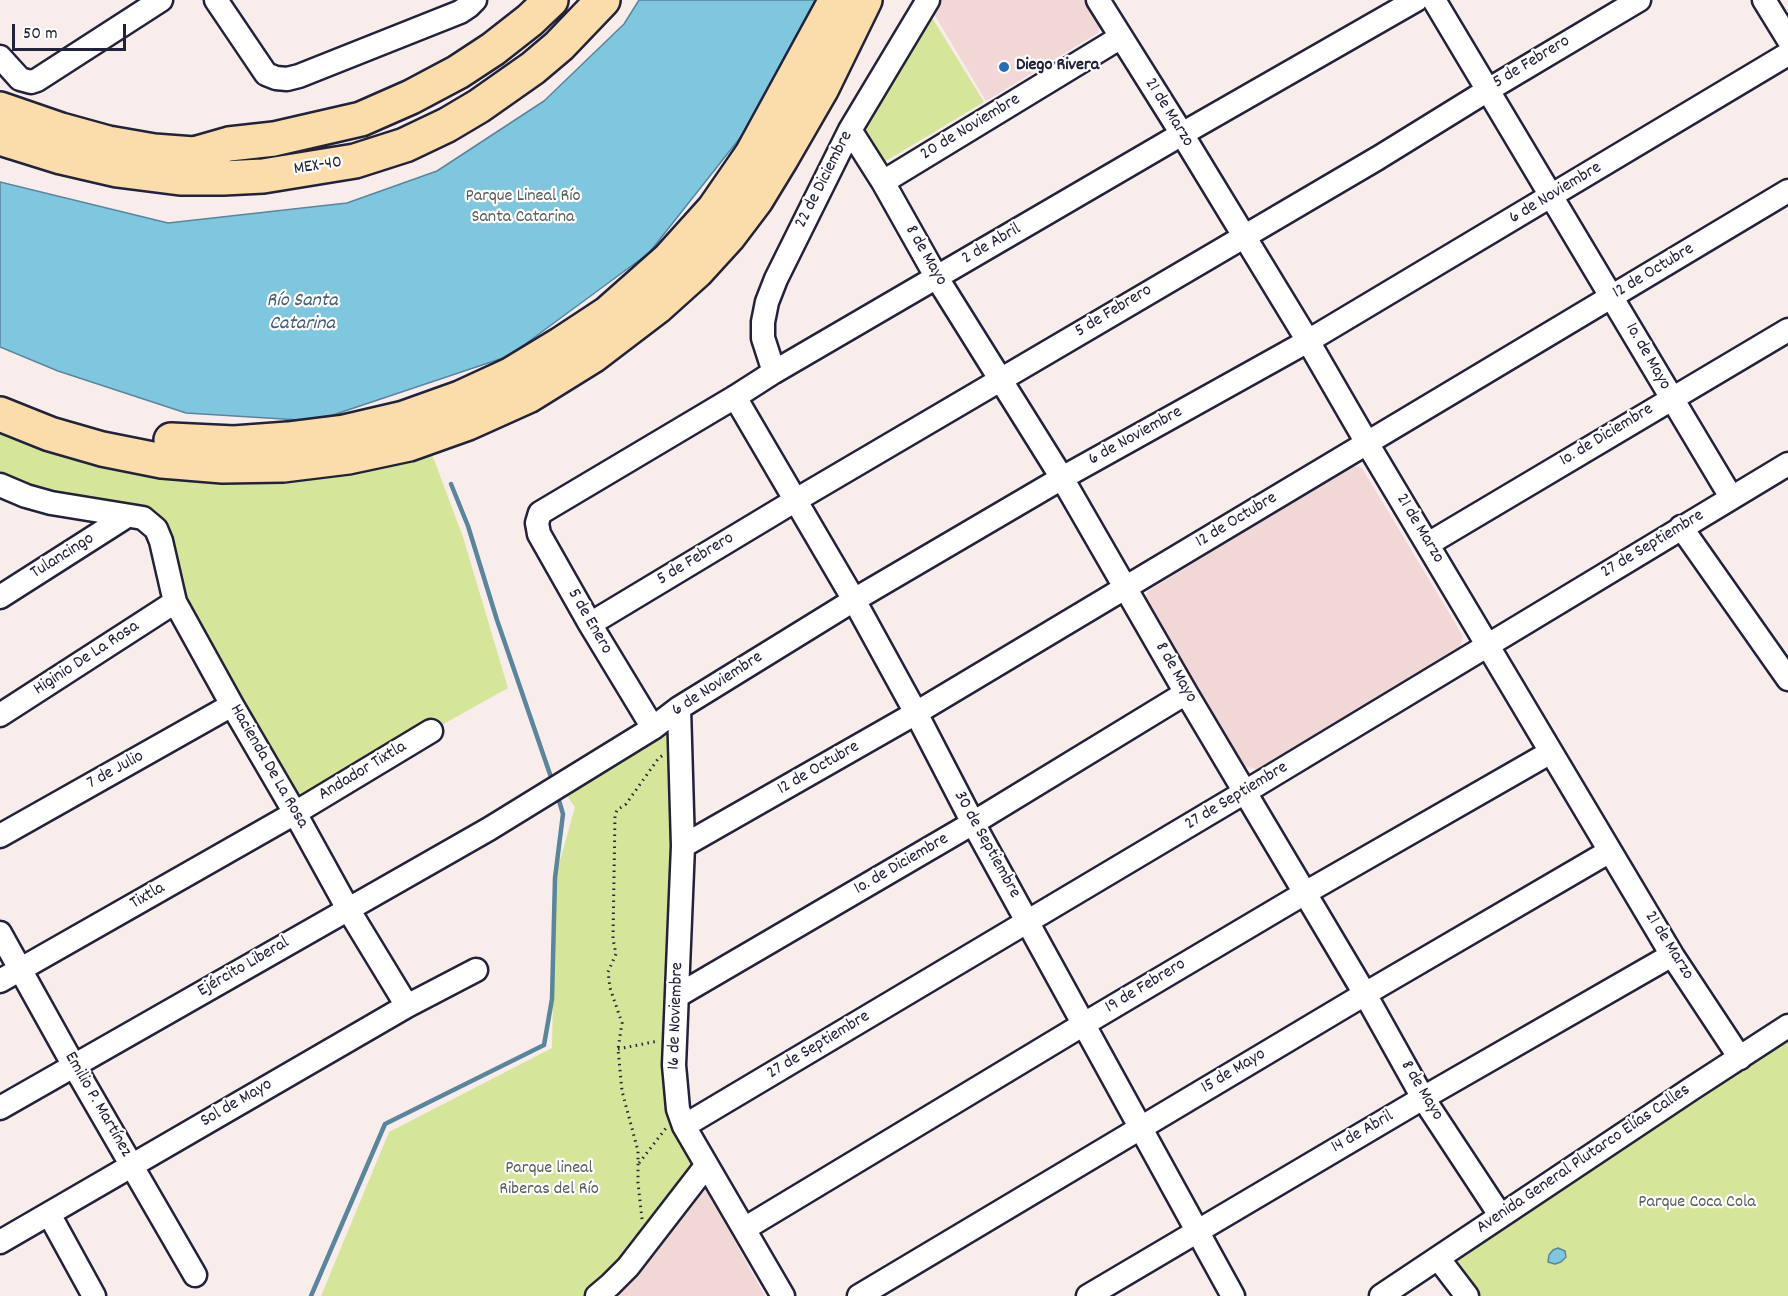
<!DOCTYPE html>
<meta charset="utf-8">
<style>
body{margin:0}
#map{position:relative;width:1788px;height:1296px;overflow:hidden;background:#f9edec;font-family:Dekko,sans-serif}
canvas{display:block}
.scale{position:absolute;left:12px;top:24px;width:114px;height:27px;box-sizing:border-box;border:3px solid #22223b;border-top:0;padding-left:8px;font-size:18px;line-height:21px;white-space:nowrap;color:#22223b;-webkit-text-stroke:4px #fff;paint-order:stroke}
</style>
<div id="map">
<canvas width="1788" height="1296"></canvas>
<div class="scale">50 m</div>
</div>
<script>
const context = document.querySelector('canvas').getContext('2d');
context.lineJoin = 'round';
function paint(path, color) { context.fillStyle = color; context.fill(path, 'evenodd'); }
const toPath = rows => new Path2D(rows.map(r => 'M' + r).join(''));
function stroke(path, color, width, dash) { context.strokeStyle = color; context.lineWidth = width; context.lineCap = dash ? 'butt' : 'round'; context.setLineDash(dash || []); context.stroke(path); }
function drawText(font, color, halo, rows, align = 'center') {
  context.font = font + ' Dekko,sans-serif'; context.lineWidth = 4.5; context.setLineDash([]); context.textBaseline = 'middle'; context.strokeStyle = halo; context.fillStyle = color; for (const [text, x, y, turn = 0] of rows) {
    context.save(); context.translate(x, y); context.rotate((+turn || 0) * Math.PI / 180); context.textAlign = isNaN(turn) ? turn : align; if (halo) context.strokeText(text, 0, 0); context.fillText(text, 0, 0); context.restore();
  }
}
paint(toPath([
 [932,0,1088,0,1101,23,1098,33,986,101,928,4],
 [1352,466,1362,468,1463,636,1460,648,1256,769,1244,766,1145,600,1148,591],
 [703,1184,765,1296,615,1296]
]), '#f1d7d6');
paint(toPath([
 [925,6,984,102,886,161,879,161,862,133],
 [0,411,192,464,426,438,463,537,508,688,431,731,295,813,232,705,148,521,0,483],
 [679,708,674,1065,706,1166,597,1296,321,1296,389,1132,552,1048,555,878,575,807,559,785],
 [1788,1037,1788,1296,1477,1296,1448,1257]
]), '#d5e69a');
const water = toPath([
 [639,0,821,0,781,86,649,253,509,356,315,421,186,413,58,371,0,347,0,182,168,223,347,203,437,171,544,101,624,24,639,0],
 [1558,1248,1565,1251,1566,1257,1561,1262,1555,1264,1548,1262,1549,1255,1553,1250,1558,1248]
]);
paint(water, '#7ec7de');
stroke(water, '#59859d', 1.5);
stroke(toPath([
 [451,484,468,526,497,620,553,783],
 [311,1296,385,1124,544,1045,552,999,555,878,563,814,557,794]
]), '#59859d', 4.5);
const minor = toPath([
 [216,0,266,74,276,78,287,79,299,76,460,12,469,6,475,0],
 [1098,0,1182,134,1308,341,1367,443,1672,955,1740,1058],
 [1434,0,1731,497],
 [1764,0,1788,39],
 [0,57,20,79,31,82,37,80,161,0],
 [850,130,883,182,937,278,1062,478,1186,693,1365,994,1423,1098,1500,1215],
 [883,182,1121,37],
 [774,372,763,338,763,322,767,302,776,279,850,130,928,0],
 [735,397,854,600,916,713,973,823,1233,1296],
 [0,485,26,496,51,503,143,518,156,529,161,541,175,602,232,705,295,813,348,909,407,1006],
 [1681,527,1788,679],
 [1428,544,1788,330],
 [0,597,127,516],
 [590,624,796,500,1378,158,1488,90,1639,0],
 [679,708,683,846,674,1065,678,1109,684,1126,783,1296],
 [0,715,175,602],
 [653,728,590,624,539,534,537,523,540,513,735,397,774,372,1182,134,1416,0],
 [0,836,232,705],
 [683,846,916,713,1788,191],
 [0,933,74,1066,195,1275],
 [0,981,295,813,431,731],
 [677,996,973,823,1186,693],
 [0,1108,489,829,653,728,679,708,854,600,1062,478,1308,341,1788,54],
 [684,1126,1245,792,1788,464],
 [49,1214,94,1296],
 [744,1229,1084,1024,1305,893,1551,752],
 [0,1242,407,1006,476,970],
 [1438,1258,1467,1296],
 [597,1296,610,1285,628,1267,706,1166],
 [859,1296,1365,994,1610,851],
 [1088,1296,1423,1098,1672,955],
 [1381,1296,1691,1089,1788,1026]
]);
const highway = toPath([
 [0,109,61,130,108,143,154,151,194,154,229,144,274,139,361,119,411,97,458,72,493,49,530,20,551,0],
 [0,138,61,157,117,170,180,178,223,178,263,176,355,161,405,145,447,125,479,106,533,68,559,46,603,0],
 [0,414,50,434,102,449,162,461,223,466,283,465,348,457,409,444,468,423,528,396,594,355,657,307,697,271,728,237,756,200,781,159,822,88,865,0],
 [171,440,234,443,288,439,344,432,404,418,460,398,510,375,561,344,608,313,669,259,714,209,752,154,836,0]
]);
stroke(minor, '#22223b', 27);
stroke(highway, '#22223b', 38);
stroke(toPath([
 [618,1049,658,1041],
 [639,1163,666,1128],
 [642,1219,638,1183,638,1151,622,1091,618,1049,622,1023,610,988,608,972,616,954,613,939,615,815,617,810,626,804,658,759,663,755]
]), '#22223b', 3, [1.5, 4.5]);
stroke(minor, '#fff', 22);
stroke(highway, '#faddab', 33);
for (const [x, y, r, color] of [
 [1004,67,6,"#1f6fb2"]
]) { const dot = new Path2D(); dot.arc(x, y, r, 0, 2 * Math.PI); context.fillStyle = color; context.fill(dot); stroke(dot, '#fff', 2); }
drawText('18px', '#22223b', '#fff', [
 ["5 de Febrero",1532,63,-31],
 ["21 de Marzo",1168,113,58],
 ["20 de Noviembre",971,128,-31],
 ["MEX-40",318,167,-9],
 ["22 de Diciembre",825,180,-63],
 ["6 de Noviembre",1556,194,-31],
 ["2 de Abril",992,245,-30],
 ["8 de Mayo",925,256,60],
 ["12 de Octubre",1654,272,-31],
 ["5 de Febrero",1114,312,-31],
 ["1o. de Mayo",1647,357,60],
 ["1o. de Diciembre",1607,436,-31],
 ["6 de Noviembre",1136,437,-29],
 ["12 de Octubre",1237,521,-31],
 ["21 de Marzo",1419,529,59],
 ["27 de Septiembre",1653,545,-31],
 ["Tulancingo",63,557,-32],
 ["5 de Febrero",696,560,-31],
 ["5 de Enero",589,622,60],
 ["Higinio De La Rosa",87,659,-33],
 ["8 de Mayo",1175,673,60],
 ["6 de Noviembre",718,685,-33],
 ["Hacienda De La Rosa",268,767,60],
 ["12 de Octubre",819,769,-30],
 ["7 de Julio",116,771,-29],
 ["Andador Tixtla",363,772,-31],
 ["27 de Septiembre",1237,797,-31],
 ["30 de Septiembre",986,845,61],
 ["1o. de Diciembre",902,865,-30],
 ["Tixtla",148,897,-30],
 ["21 de Marzo",1668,946,58],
 ["Ejército Liberal",244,968,-30],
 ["19 de Febrero",1146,987,-31],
 ["16 de Noviembre",677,1016,-88],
 ["27 de Septiembre",819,1046,-31],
 ["15 de Mayo",1234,1072,-31],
 ["8 de Mayo",1421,1091,59],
 ["Sol de Mayo",237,1104,-30],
 ["Emilio P. Martínez",97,1105,60],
 ["14 de Abril",1363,1133,-30],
 ["Avenida General Plutarco Elías Calles",1584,1160,-34]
]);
drawText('bold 18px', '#22223b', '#fff', [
 ["Diego Rivera",1016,67]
], 'left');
drawText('18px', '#585d58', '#fff', [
 ["Parque Lineal Río",523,198],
 ["Santa Catarina",523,219],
 ["Parque lineal",549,1170],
 ["Riberas del Río",549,1191],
 ["Parque Coca Cola",1697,1204]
]);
drawText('italic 20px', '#425c74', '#fff', [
 ["Río Santa",302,302],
 ["Catarina",302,325]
]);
</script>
